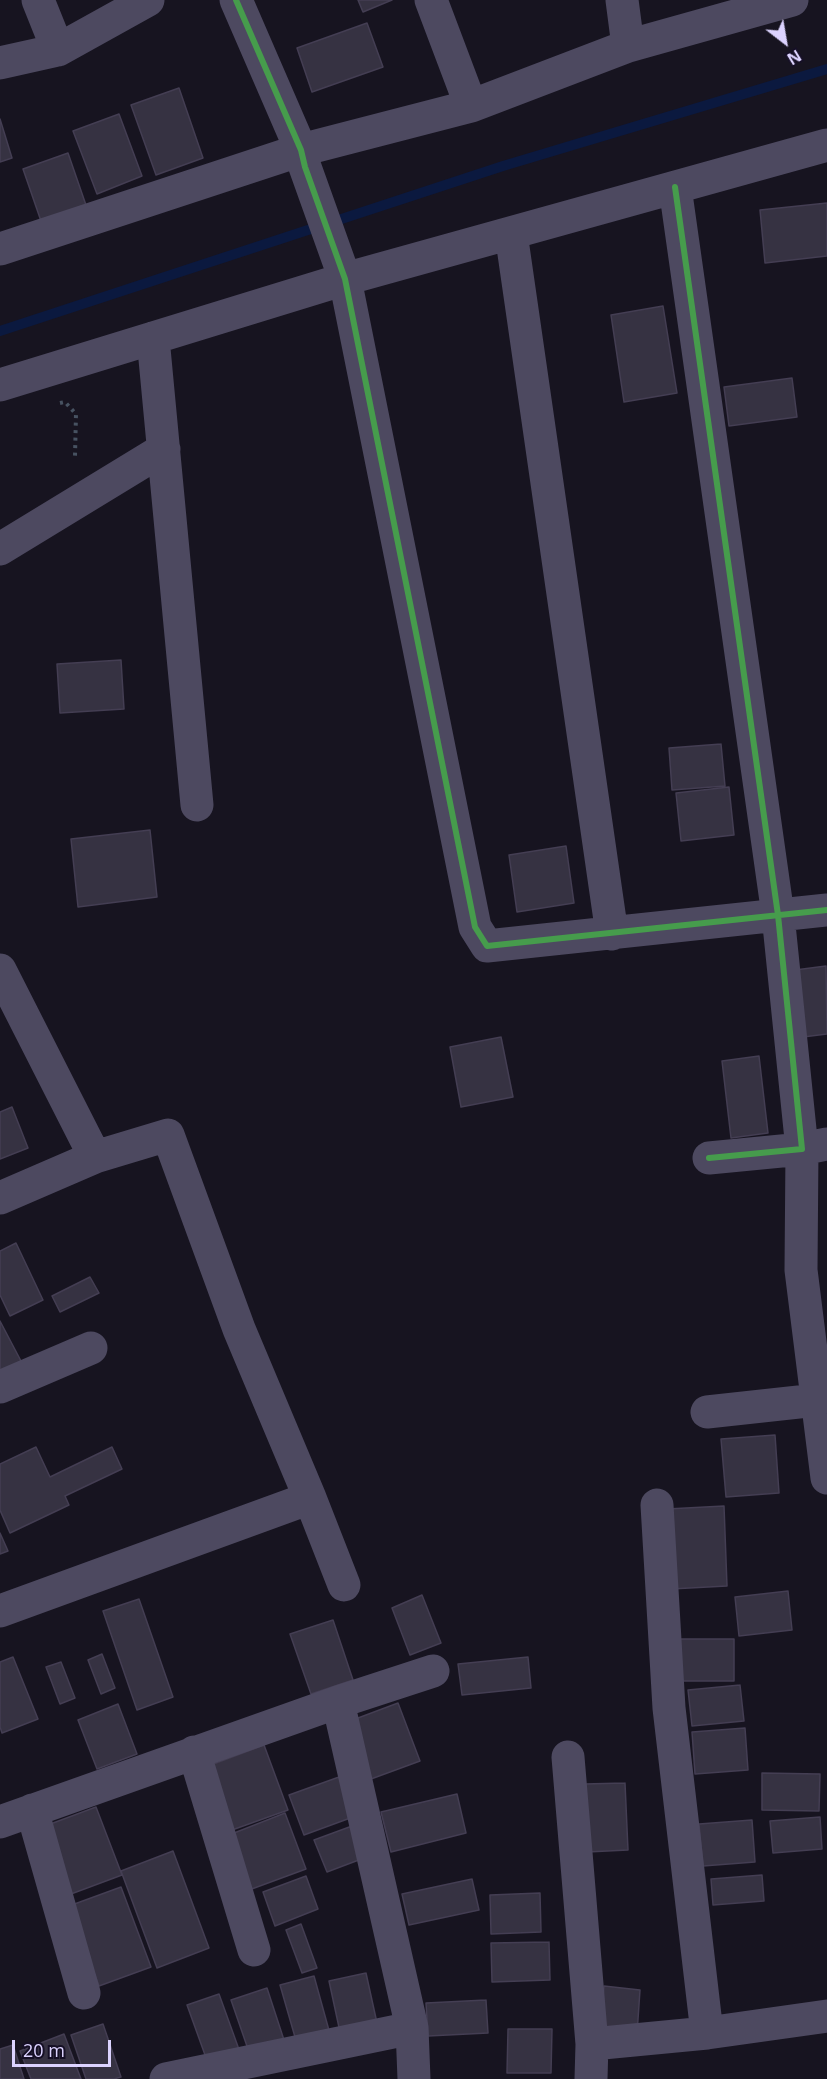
<!DOCTYPE html>
<style>
body{margin:0}
#map{position:relative;width:827px;height:2079px;overflow:hidden;background:#171420;font-family:"Open Sans",sans-serif}
canvas{display:block}
.north{position:absolute;left:755px;top:12px;width:60px;height:60px;-webkit-text-stroke:4px #150f25;paint-order:stroke;rotate:149deg;font-size:16px;font-weight:700;line-height:24px;text-align:center;color:#dcd3ff}
.north::after{content:'';display:block;margin:auto;width:21px;height:27px;background:#dcd3ff;clip-path:polygon(50% 0,100% 100%,50% 72%,0 100%)}
.scale{position:absolute;left:12px;top:2040px;width:99px;height:27px;box-sizing:border-box;border:3px solid #dcd3ff;border-top:0;padding-left:8px;font-size:18px;line-height:21px;white-space:nowrap;color:#dcd3ff;-webkit-text-stroke:4px #150f25;paint-order:stroke}
</style>
<div id="map">
<canvas width="827" height="2079"></canvas>
<div class="north">N</div>
<div class="scale">20 m</div>
</div>
<script>
const context = document.querySelector('canvas').getContext('2d');
context.lineJoin = 'round';
const toPath = rows => new Path2D(rows.map(r => 'M' + r).join(''));
function stroke(path, color, width, dash) { context.strokeStyle = color; context.lineWidth = width; context.lineCap = dash ? 'butt' : 'round'; context.setLineDash(dash || []); context.stroke(path); }
function paint(path, color) { context.fillStyle = color; context.fill(path, 'evenodd'); }
stroke(toPath([
 [0,331,503,166,827,69]
]), '#0b193f', 10);
const building = toPath([
 [358,0,392,0,363,12,358,0],
 [367,23,383,67,312,92,297,48,367,23],
 [179,88,203,158,156,175,131,105,179,88],
 [119,114,142,176,97,194,73,131,119,114],
 [0,119,12,158,0,162,0,119],
 [68,153,87,208,42,224,23,169,68,153],
 [827,203,827,256,765,263,760,210,827,203],
 [663,306,677,393,624,402,611,315,663,306],
 [792,378,797,417,729,426,724,387,792,378],
 [121,660,124,709,60,713,57,664,121,660],
 [721,744,725,786,672,790,669,748,721,744],
 [729,787,734,835,681,841,676,793,729,787],
 [150,830,157,897,78,907,71,839,150,830],
 [566,846,574,903,517,912,509,855,566,846],
 [826,966,827,1034,803,1037,795,970,826,966],
 [501,1037,513,1097,461,1107,450,1047,501,1037],
 [759,1056,768,1133,731,1138,722,1061,759,1056],
 [12,1107,28,1148,0,1159,0,1112,12,1107],
 [16,1243,43,1300,10,1316,0,1295,0,1251,16,1243],
 [90,1277,99,1293,60,1312,52,1296,90,1277],
 [0,1321,21,1361,0,1372,0,1321],
 [775,1435,779,1493,726,1497,721,1439,775,1435],
 [36,1447,50,1477,112,1447,122,1469,65,1496,69,1505,10,1533,0,1510,0,1464,36,1447],
 [724,1506,727,1586,671,1589,667,1509,724,1506],
 [0,1533,8,1551,0,1554,0,1533],
 [788,1591,792,1630,739,1636,735,1597,788,1591],
 [422,1595,441,1643,410,1655,392,1608,422,1595],
 [139,1599,173,1697,137,1710,103,1611,139,1599],
 [333,1620,353,1680,311,1694,290,1634,333,1620],
 [677,1639,734,1639,734,1681,677,1681,677,1639],
 [102,1654,115,1688,101,1694,88,1660,102,1654],
 [13,1657,38,1719,2,1733,0,1727,0,1662,13,1657],
 [528,1657,531,1688,462,1695,458,1664,528,1657],
 [61,1662,75,1698,60,1704,46,1667,61,1662],
 [740,1685,744,1721,692,1726,688,1690,740,1685],
 [398,1703,420,1761,371,1779,350,1721,398,1703],
 [118,1704,137,1754,97,1769,78,1720,118,1704],
 [745,1728,748,1770,695,1774,692,1732,745,1728],
 [264,1745,288,1810,232,1830,208,1766,264,1745],
 [762,1773,820,1774,819,1811,762,1810,762,1773],
 [339,1777,353,1817,304,1835,289,1795,339,1777],
 [625,1783,628,1850,587,1852,584,1784,625,1783],
 [457,1794,466,1833,391,1852,381,1812,457,1794],
 [96,1807,122,1875,71,1894,45,1826,96,1807],
 [285,1813,306,1869,249,1890,229,1835,285,1813],
 [820,1817,822,1849,773,1853,770,1821,820,1817],
 [752,1820,755,1862,703,1866,699,1824,752,1820],
 [352,1826,364,1858,327,1872,314,1840,352,1826],
 [173,1851,209,1948,157,1968,121,1871,173,1851],
 [762,1875,764,1901,713,1905,711,1879,762,1875],
 [306,1876,318,1909,275,1926,263,1892,306,1876],
 [472,1879,479,1910,409,1925,402,1894,472,1879],
 [121,1887,151,1967,99,1986,69,1906,121,1887],
 [540,1893,541,1932,491,1934,490,1895,540,1893],
 [301,1924,317,1968,302,1973,286,1930,301,1924],
 [549,1942,550,1980,492,1982,491,1943,549,1942],
 [366,1973,377,2023,340,2032,329,1981,366,1973],
 [314,1976,330,2034,297,2044,280,1985,314,1976],
 [604,1986,640,1990,637,2034,600,2030,604,1986],
 [267,1988,284,2040,249,2052,231,2000,267,1988],
 [219,1994,241,2055,209,2066,187,2005,219,1994],
 [486,2000,488,2033,428,2036,426,2003,486,2000],
 [103,2024,121,2077,114,2079,86,2079,71,2035,103,2024],
 [508,2029,552,2029,551,2073,507,2073,508,2029],
 [64,2034,81,2079,31,2079,20,2051,64,2034],
 [13,2045,24,2079,0,2079,0,2049,13,2045]
]);
paint(building, '#363242');
stroke(building, '#443e53', 1.5);
stroke(toPath([
 [60,403,65,402,76,414,75,456]
]), '#475261', 4, [3, 4.5]);
stroke(toPath([
 [38,0,58,50],
 [236,0,301,150,305,167,345,279,475,927,487,946,827,910],
 [431,0,471,106],
 [622,0,628,46],
 [0,63,58,50,148,0],
 [675,187,778,915,802,1149,709,1158],
 [511,233,612,934],
 [0,249,301,150,471,106,628,46,792,0],
 [153,338,197,805],
 [0,385,345,279,827,145],
 [0,549,164,449],
 [0,970,95,1157],
 [827,1144,802,1149,801,1270,827,1478],
 [0,1198,95,1157,168,1135,239,1329,310,1498,344,1585],
 [0,1387,91,1348],
 [707,1412,817,1400],
 [657,1505,669,1708,707,2033],
 [0,1611,310,1498],
 [338,1702,433,1671],
 [194,1752,254,1950],
 [568,1757,592,2044,591,2079],
 [32,1810,84,1993],
 [0,1822,338,1702,412,2028],
 [592,2044,707,2033,827,2016],
 [166,2079,412,2028,414,2079]
]), '#4d4960', 33);
stroke(toPath([
 [236,0,301,150,305,167,345,279,475,927,487,946,827,910],
 [675,187,778,915,802,1149,709,1158]
]), '#469c4c', 6);
</script>
